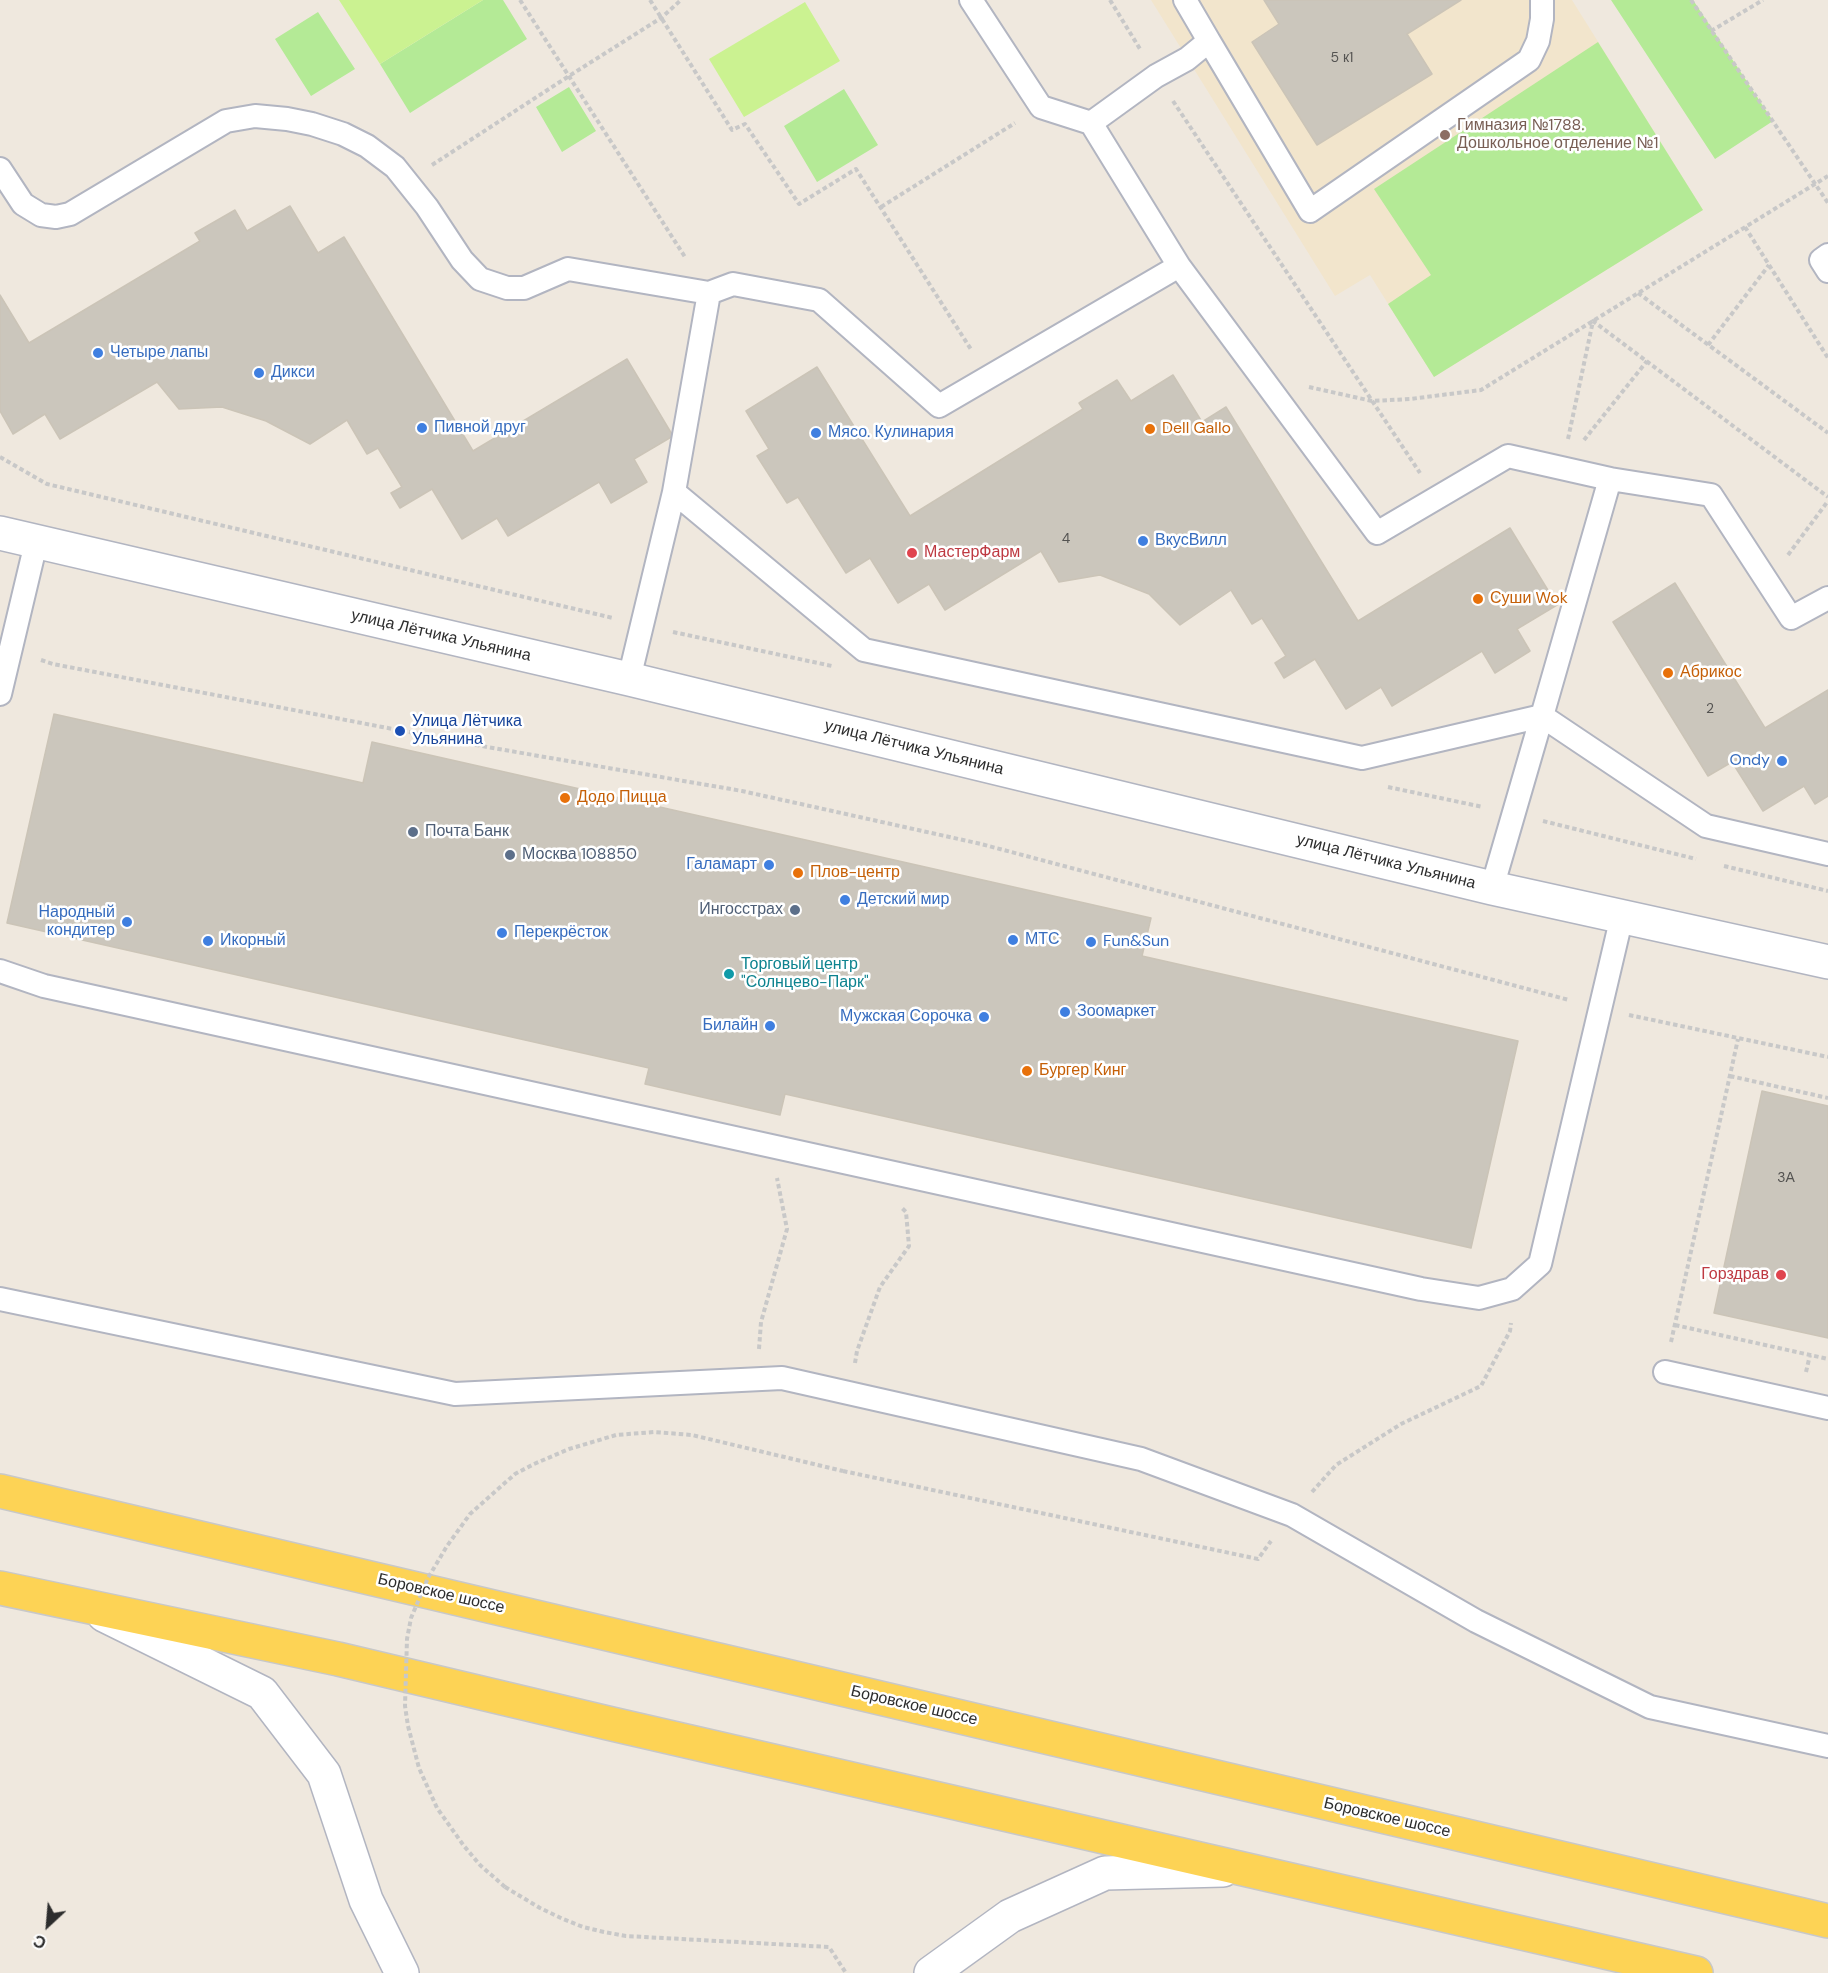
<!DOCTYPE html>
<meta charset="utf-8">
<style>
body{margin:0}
#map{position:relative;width:1828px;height:1973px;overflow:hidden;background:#efe8de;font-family:"DM Sans",sans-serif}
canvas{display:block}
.north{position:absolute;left:18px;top:1895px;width:60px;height:60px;-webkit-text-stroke:4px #fff;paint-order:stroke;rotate:206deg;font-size:16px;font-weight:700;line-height:24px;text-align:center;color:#2d2d2d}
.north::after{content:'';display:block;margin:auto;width:21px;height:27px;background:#2d2d2d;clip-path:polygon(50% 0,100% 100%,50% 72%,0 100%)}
</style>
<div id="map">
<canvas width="1828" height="1973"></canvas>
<div class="north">С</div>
</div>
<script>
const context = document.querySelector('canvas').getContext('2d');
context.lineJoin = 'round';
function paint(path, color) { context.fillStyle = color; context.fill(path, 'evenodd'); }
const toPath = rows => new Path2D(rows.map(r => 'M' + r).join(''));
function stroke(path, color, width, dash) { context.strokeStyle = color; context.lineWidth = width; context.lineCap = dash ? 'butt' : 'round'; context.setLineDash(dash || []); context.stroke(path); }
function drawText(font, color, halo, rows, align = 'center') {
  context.font = font + ' "DM Sans",sans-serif'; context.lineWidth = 5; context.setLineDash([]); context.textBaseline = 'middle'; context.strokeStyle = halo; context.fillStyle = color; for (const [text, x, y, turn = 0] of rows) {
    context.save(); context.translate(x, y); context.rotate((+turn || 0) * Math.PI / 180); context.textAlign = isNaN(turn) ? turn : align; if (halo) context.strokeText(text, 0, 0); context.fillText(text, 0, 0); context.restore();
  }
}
paint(toPath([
 [1151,0,1572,0,1703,210,1434,377,1370,275,1335,296]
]), '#f2e5cc');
paint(toPath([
 [483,0,503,0,527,39,410,113,380,64],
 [1611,0,1693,0,1773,121,1715,159],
 [318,12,355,69,311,96,275,39],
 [1598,42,1703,210,1434,377,1388,304,1431,275,1374,189],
 [569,87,596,131,562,152,536,107],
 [844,89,878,145,817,182,784,126]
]), '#b4ea96');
paint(toPath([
 [339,0,483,0,380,64],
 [805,2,840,61,744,117,709,59]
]), '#cbf291');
const building = toPath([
 [1264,0,1461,0,1407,34,1432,74,1317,145,1252,42,1279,24,1264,0],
 [290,206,318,253,344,237,473,451,627,359,673,436,634,459,647,482,611,503,599,482,508,536,497,518,462,539,432,489,400,508,391,493,402,487,378,448,367,454,347,420,310,444,266,421,222,407,179,409,157,382,60,439,45,414,13,434,0,411,0,295,29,343,200,241,195,233,235,210,247,231,290,206],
 [817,367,910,516,1083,409,1079,403,1117,380,1131,401,1173,375,1202,422,1226,407,1358,621,1510,528,1557,605,1517,629,1530,651,1495,673,1482,651,1392,706,1381,687,1346,709,1315,659,1284,678,1275,663,1286,656,1262,618,1252,624,1231,590,1180,625,1149,594,1100,575,1059,582,1041,551,945,610,929,584,898,603,870,558,846,573,798,497,787,503,757,456,769,449,746,411,817,367],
 [1675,583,1765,728,1828,690,1828,796,1815,804,1804,786,1763,811,1732,762,1708,776,1613,622,1675,583],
 [54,714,363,783,372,742,1151,918,1142,956,1518,1041,1471,1248,785,1094,780,1115,645,1084,649,1068,7,923,54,714],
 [1762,1091,1828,1106,1828,1338,1714,1313,1762,1091]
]);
paint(building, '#cbc6bc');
stroke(building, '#cbc4b7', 1.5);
const lane = toPath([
 [971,0,1041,107,1091,123,1179,266],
 [1209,41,1310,211,1529,60,1538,41,1542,19,1542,0],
 [1091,123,1156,76,1187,59,1209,41,1185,0],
 [0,169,23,204,41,215,56,217,70,214,226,121,255,116,287,119,312,124,343,134,367,146,395,167,427,207,462,260,480,279,507,288,524,288,568,269,709,293],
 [1828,255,1821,260,1828,271],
 [674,492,709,293,733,284,819,300,939,406,1179,266,1377,533,1508,456,1610,479],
 [629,679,674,492,864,650,1362,758,1542,716,1610,479,1711,495,1791,618,1828,598],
 [0,694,36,543],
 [1492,888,1542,716,1706,826,1828,854],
 [0,971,44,986,1421,1289,1479,1298,1512,1289,1540,1264,1622,916],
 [0,1299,455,1394,782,1378,1141,1459,1292,1515,1476,1621,1650,1707,1828,1746],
 [1665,1372,1828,1408]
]);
const street = toPath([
 [0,533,629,679,1492,888,1828,962]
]);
const secondary = toPath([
 [104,1615,262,1693,324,1774,366,1900,402,1973],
 [931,1973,1010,1916,1105,1873,1223,1870]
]);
const primary = toPath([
 [0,1491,1828,1921],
 [0,1588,338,1659,612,1724,1696,1973]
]);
stroke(lane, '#b2b5c1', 26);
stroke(street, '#b2b5c1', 36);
stroke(secondary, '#b2b5c1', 36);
stroke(primary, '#c8c8c8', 36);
stroke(toPath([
 [520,0,685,257],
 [650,0,732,130,745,124,799,204,856,169,972,351],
 [1110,0,1140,49],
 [1691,0,1828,203],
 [1711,31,1763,0],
 [1173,101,1420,473],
 [432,165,569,76,661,18,681,0],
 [881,207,1015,123],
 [1745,227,1828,358],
 [1638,293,1828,433],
 [1708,345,1769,265],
 [1309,387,1372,401,1410,399,1481,390,1828,176],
 [1568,439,1593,321,1828,497],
 [1584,440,1647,361],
 [0,457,47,484,613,618],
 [1788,555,1828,501],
 [673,632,832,666],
 [41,660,53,664,487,747,742,791,981,844,1569,1000],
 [1388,787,1483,807],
 [1543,821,1696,859],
 [1724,866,1828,891],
 [1629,1015,1828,1057],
 [1730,1076,1828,1098],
 [1675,1325,1828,1359],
 [1671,1342,1738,1039],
 [759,1349,761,1322,787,1229,777,1178],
 [855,1363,857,1351,880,1287,909,1246,906,1212,902,1208],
 [1806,1372,1810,1355],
 [843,1471,1258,1559,1271,1541],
 [1312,1492,1336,1465,1401,1424,1481,1386,1510,1331,1511,1323],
 [505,1887,540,1908,563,1919,583,1927,604,1932,626,1936,829,1947,846,1973]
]), '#c8c8c8', 4, [4.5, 3]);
stroke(lane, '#fff', 22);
stroke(street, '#fff', 33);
stroke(secondary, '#fff', 33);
stroke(primary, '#fdd355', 33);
stroke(toPath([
 [505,1887,480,1865,464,1846,437,1808,419,1768,408,1726,405,1706,407,1639,411,1618,428,1578,447,1546,470,1514,515,1474,534,1464,569,1449,616,1435,654,1432,692,1435,843,1471]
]), '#c8c8c8', 4, [4.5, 3]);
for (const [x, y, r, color] of [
 [1445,135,6,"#8d6e63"],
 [98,353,6,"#3f7fe0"],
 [259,373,6,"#3f7fe0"],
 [422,428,6,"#3f7fe0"],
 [1150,429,6,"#e8710a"],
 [816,433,6,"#3f7fe0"],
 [1143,541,6,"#3f7fe0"],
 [912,553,6,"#e0444e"],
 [1478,599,6,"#e8710a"],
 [1668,673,6,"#e8710a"],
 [400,731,6,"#1a4fb4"],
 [1782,761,6,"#3f7fe0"],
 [565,798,6,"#e8710a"],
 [413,832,6,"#5c6f8a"],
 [510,855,6,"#5c6f8a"],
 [769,865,6,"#3f7fe0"],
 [798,873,6,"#e8710a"],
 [845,900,6,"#3f7fe0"],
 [795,910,6,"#5c6f8a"],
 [127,922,6,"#3f7fe0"],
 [502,933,6,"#3f7fe0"],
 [1013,940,6,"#3f7fe0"],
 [208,941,6,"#3f7fe0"],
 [1091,942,6,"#3f7fe0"],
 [729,974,6,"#0f9aa8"],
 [1065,1012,6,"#3f7fe0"],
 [984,1017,6,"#3f7fe0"],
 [770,1026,6,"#3f7fe0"],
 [1027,1071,6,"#e8710a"],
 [1781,1275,6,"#e0444e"]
]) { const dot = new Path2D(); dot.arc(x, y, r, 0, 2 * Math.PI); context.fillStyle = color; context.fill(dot); stroke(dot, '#fff', 2); }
drawText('14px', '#545351', null, [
 ["5 к1",1342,58],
 ["4",1066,539],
 ["2",1710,709],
 ["3А",1786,1178]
]);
drawText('16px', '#785e54', '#fff', [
 ["Гимназия №1788.",1457,126],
 ["Дошкольное отделение №1",1457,144]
], 'left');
drawText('16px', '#366cbe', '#fff', [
 ["Четыре лапы",110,353],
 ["Дикси",271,373],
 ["Пивной друг",434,428],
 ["Мясо. Кулинария",828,433],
 ["ВкусВилл",1155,541],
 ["Ondy",1770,761,"right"],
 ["Галамарт",757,865,"right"],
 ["Детский мир",857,900],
 ["Народный",115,913,"right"],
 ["кондитер",115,931,"right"],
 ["Перекрёсток",514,933],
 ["МТС",1025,940],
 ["Икорный",220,941],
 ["Fun&Sun",1103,942],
 ["Зоомаркет",1077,1012],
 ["Мужская Сорочка",972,1017,"right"],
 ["Билайн",758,1026,"right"]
], 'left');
drawText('16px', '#c56008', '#fff', [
 ["Dell Gallo",1162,429],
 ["Суши Wok",1490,599],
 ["Абрикос",1680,673],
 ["Додо Пицца",577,798],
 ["Плов-центр",810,873],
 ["Бургер Кинг",1039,1071]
], 'left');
drawText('16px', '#be3a42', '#fff', [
 ["МастерФарм",924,553],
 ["Горздрав",1769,1275,"right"]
], 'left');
drawText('16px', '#2d2d2d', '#fff', [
 ["улица Лётчика Ульянина",441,636,13],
 ["улица Лётчика Ульянина",914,748,14],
 ["улица Лётчика Ульянина",1386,862,14],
 ["Боровское шоссе",441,1594,13],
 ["Боровское шоссе",914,1706,13],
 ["Боровское шоссе",1387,1818,13]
]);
drawText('16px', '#164399', '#fff', [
 ["Улица Лётчика",412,722],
 ["Ульянина",412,740]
], 'left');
drawText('16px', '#4e5e75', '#fff', [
 ["Почта Банк",425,832],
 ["Москва 108850",522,855],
 ["Ингосстрах",783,910,"right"]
], 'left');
drawText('16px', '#0d838f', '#fff', [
 ["Торговый центр",741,965],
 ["\"Солнцево-Парк\"",741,983]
], 'left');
</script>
